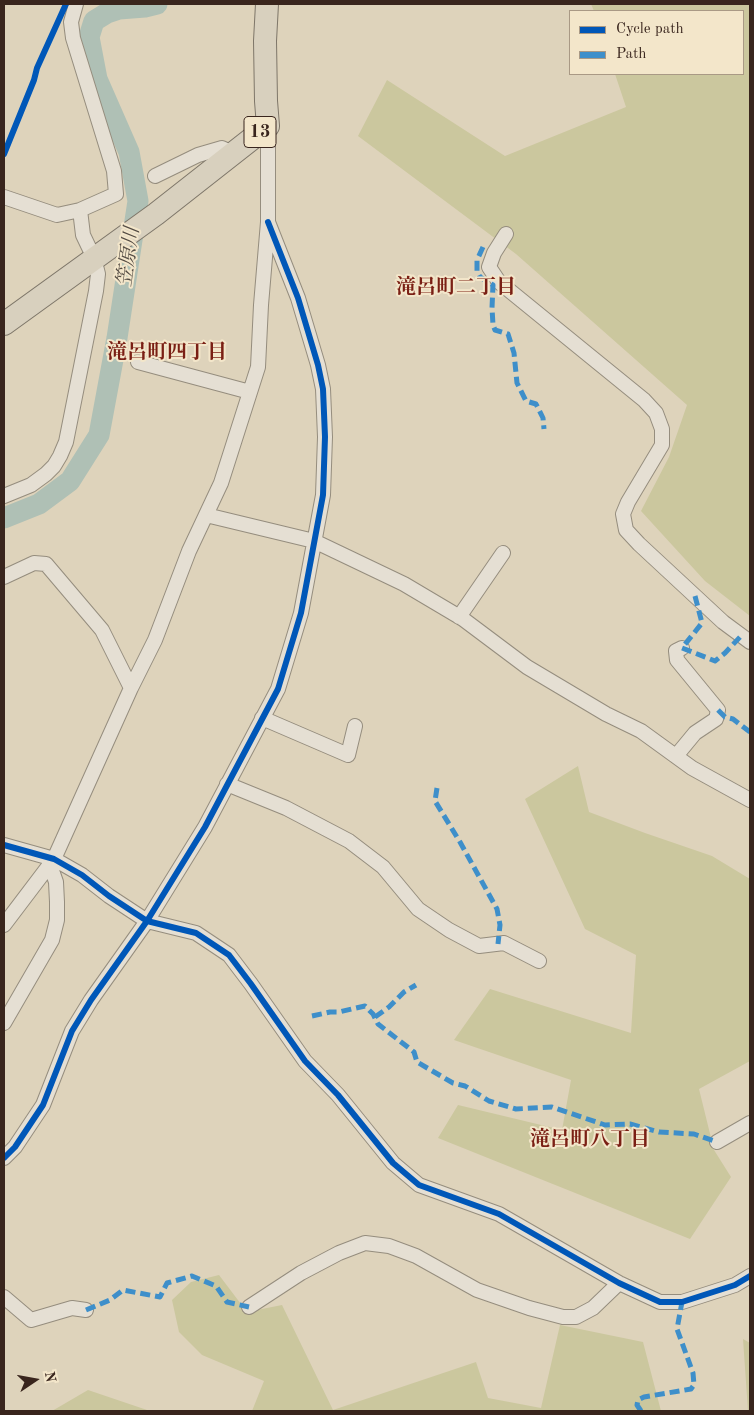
<!DOCTYPE html>
<meta charset="utf-8">
<style>
body{margin:0}
#map{position:relative;width:754px;height:1415px;overflow:hidden;background:#ded3bb;font-family:"Old Standard TT",serif}
canvas{display:block}
.frame{position:absolute;inset:0;border:5px solid #39251d;pointer-events:none}
.legend{position:absolute;left:569px;top:10px;width:175px;height:65px;box-sizing:border-box;background:#f3e6ca;border:1px solid #a99985;margin:0;padding:6px 9px;list-style:none;font-size:15px;color:#39251d}
.legend li{display:flex;align-items:center;gap:10px;height:25px}
.legend b{width:25px;border:1px solid #a99985}
.north{position:absolute;left:10px;top:1355px;width:50px;height:50px;-webkit-text-stroke:4px #f3e6ca;paint-order:stroke;rotate:78deg;font-size:14px;font-weight:700;line-height:20px;text-align:center;color:#39251d}
.north::after{content:'';display:block;margin:auto;width:18px;height:22px;background:#39251d;clip-path:polygon(50% 0,100% 100%,50% 72%,0 100%)}
</style>
<div id="map">
<canvas width="754" height="1415"></canvas>
<div class="frame"></div>
<ul class="legend">
<li><b style="height:6px;background:#0057b8"></b>Cycle path</li>
<li><b style="height:6px;background:#3e8fca"></b>Path</li>
</ul>
<div class="north">N</div>
</div>
<script>
const context = document.querySelector('canvas').getContext('2d');
context.lineJoin = 'round';
function paint(path, color) { context.fillStyle = color; context.fill(path, 'evenodd'); }
const toPath = rows => new Path2D(rows.map(r => 'M' + r).join(''));
function stroke(path, color, width, dash) { context.strokeStyle = color; context.lineWidth = width; context.lineCap = dash ? 'butt' : 'round'; context.setLineDash(dash || []); context.stroke(path); }
function drawText(font, color, halo, rows, align = 'center') {
  context.font = font + ' "Old Standard TT","Noto Serif JP",serif'; context.lineWidth = 4; context.setLineDash([]); context.textBaseline = 'middle'; context.strokeStyle = halo; context.fillStyle = color; for (const [text, x, y, turn = 0] of rows) {
    context.save(); context.translate(x, y); context.rotate((+turn || 0) * Math.PI / 180); context.textAlign = isNaN(turn) ? turn : align; if (halo) context.strokeText(text, 0, 0); context.fillText(text, 0, 0); context.restore();
  }
}
paint(toPath([
 [591,4,750,4,750,616,705,581,641,511,669,457,687,405,516,254,358,136,387,80,505,156,626,107,615,74,743,74,743,11,594,11],
 [578,766,589,812,645,833,712,856,750,879,750,1061,699,1089,714,1150,731,1177,690,1239,438,1138,458,1105,562,1130,571,1080,454,1040,490,989,631,1033,636,955,585,929,525,799],
 [219,1275,247,1312,282,1305,333,1410,476,1362,488,1398,541,1408,560,1325,643,1342,661,1411,252,1411,264,1381,202,1355,179,1332,172,1300,191,1282],
 [743,1339,750,1343,750,1411,748,1411],
 [88,1390,150,1411,52,1411]
]), '#cbc79e');
stroke(toPath([
 [114,4,119,9]
]), '#afc0b5', 4);
stroke(toPath([
 [4,518,39,504,70,481,99,435,117,338,138,201,129,152,97,79,89,37,94,21,107,13,119,9,145,7,157,4]
]), '#afc0b5', 21);
const minor = toPath([
 [155,176,198,155,222,148,233,153],
 [4,197,57,215,80,210,116,194,114,171,73,38,71,22,76,4],
 [506,234,494,253,489,267,499,282,644,400,656,413,662,429,662,445,628,502,623,514,626,530,639,544,723,622,750,642],
 [138,362,250,392],
 [4,496,31,485,46,474,54,466,60,456,66,442,96,291,98,274,94,258,83,235,80,210],
 [206,515,314,541,404,584,463,619,527,667,606,714,641,731,692,768,750,800],
 [4,577,34,563,46,564,102,630,131,688],
 [459,617,503,553],
 [262,718,348,755,355,726],
 [676,756,695,733,716,719,718,710,677,660,676,651,682,648],
 [227,784,286,808,349,841,383,867,418,909,449,930,479,946,504,943,539,961],
 [4,845,54,859,82,875,109,896,147,921,196,933,229,955,251,984,305,1061,338,1095,393,1163,419,1185,499,1214,619,1283,660,1302,682,1302,735,1285,750,1276],
 [4,925,54,859,131,688,155,640,189,551,221,483,258,367,261,305,268,222,268,126],
 [4,1023,52,940,57,920,57,902,56,882,50,865],
 [717,1142,750,1123],
 [4,1158,15,1147,43,1105,72,1031,91,1000,147,921,205,827,278,689,301,613,323,495,325,437,323,389,318,365,298,298,268,222],
 [4,1297,31,1320,72,1308,86,1310],
 [249,1307,301,1273,339,1253,365,1243,389,1246,416,1256,477,1290,529,1308,563,1317,576,1317,593,1308,619,1283]
]);
const primary = toPath([
 [4,324,156,214,268,126,266,101,265,41,267,4]
]);
stroke(minor, '#958d7e', 16);
stroke(primary, '#7e7669', 24);
stroke(minor, '#e5dfd3', 14);
stroke(primary, '#d8d0be', 22);
stroke(toPath([
 [483,247,477,260,477,271,480,277,493,285,492,308,493,325,495,330,508,334,514,353,517,383,526,401,536,404,543,418,544,429],
 [695,596,702,623,682,648,715,661,725,653,741,636],
 [718,710,725,717,733,719,750,732],
 [437,788,435,801,460,842,497,909,500,925,498,944],
 [312,1016,330,1012,339,1012,365,1006,373,1014,378,1024,414,1052,417,1062,453,1083,465,1086,489,1101,516,1109,552,1107,605,1125,630,1124,659,1132,694,1134,717,1142],
 [375,1017,389,1007,404,992,416,985],
 [86,1310,110,1300,123,1290,160,1297,167,1283,192,1276,216,1286,227,1302,249,1307],
 [641,1411,637,1405,638,1400,644,1397,691,1389,694,1385,693,1373,677,1329,682,1302]
]), '#3e8fca', 5, [10, 5]);
stroke(toPath([
 [4,154,34,80,37,68,66,4],
 [4,845,54,859,82,875,109,896,147,921,196,933,229,955,251,984,305,1061,338,1095,393,1163,419,1185,499,1214,619,1283,660,1302,682,1302,735,1285,750,1276],
 [4,1158,15,1147,43,1105,72,1031,91,1000,147,921,205,827,278,689,301,613,323,495,325,437,323,389,318,365,298,298,268,222]
]), '#0057b8', 6);
for (const [x, y, w] of [
 [260,132,32]
]) { const box = new Path2D(); box.roundRect(x - w / 2, y - 15.5, w, 31, 4); context.fillStyle = '#f3e6ca'; context.fill(box); stroke(box, '#39251d', 1); }
drawText('bold 18px', '#39251d', null, [
 ["13",260,132]
]);
drawText('italic 20px', '#524a42', '#f3e6ca', [
 ["笠原川",129,257,-82]
]);
drawText('bold 20px', '#7a1f14', '#f3e6ca', [
 ["滝呂町二丁目",456,288],
 ["滝呂町四丁目",167,353],
 ["滝呂町八丁目",590,1140]
]);
</script>
